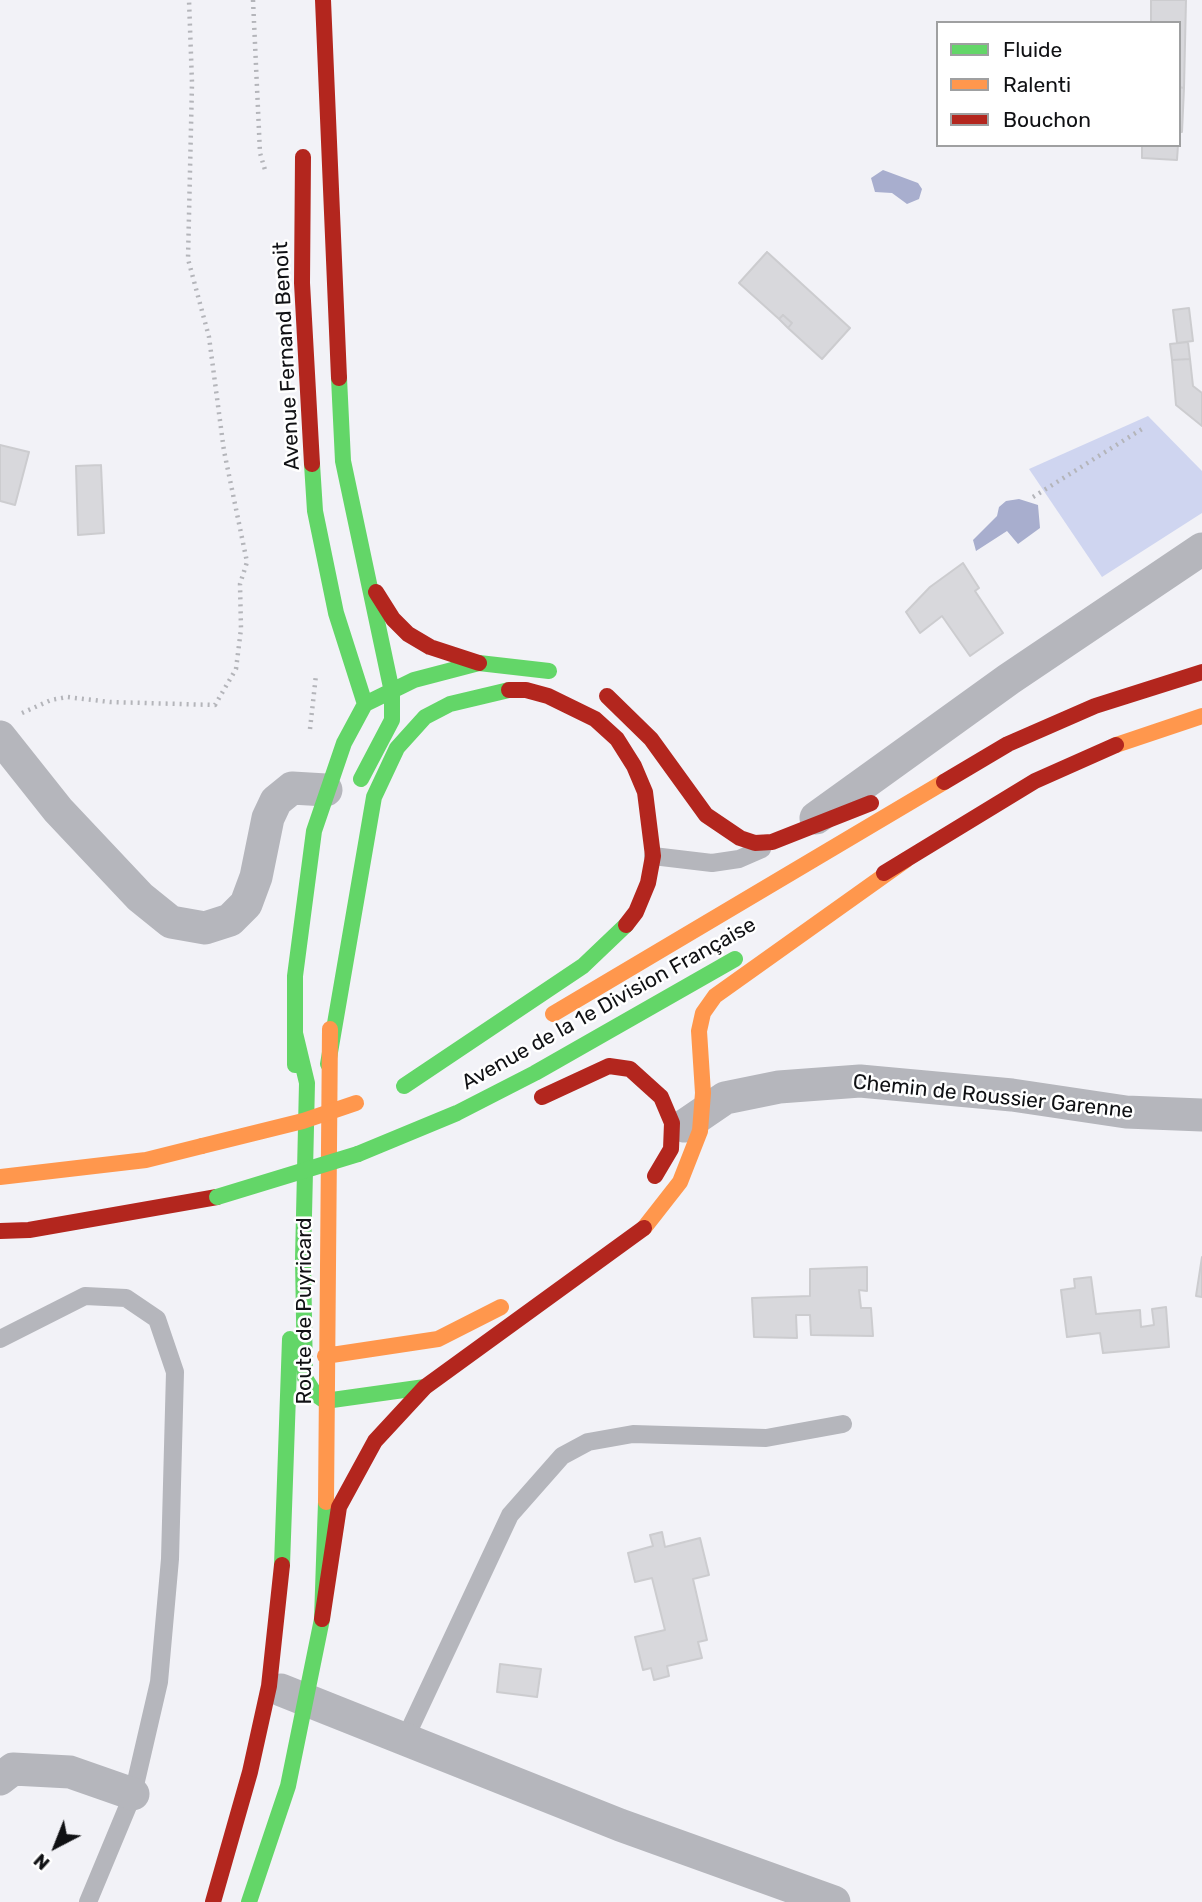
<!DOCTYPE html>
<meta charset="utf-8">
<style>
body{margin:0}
#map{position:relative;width:1202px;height:1902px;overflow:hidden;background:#f2f2f7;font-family:Rubik,sans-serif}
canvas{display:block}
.legend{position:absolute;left:936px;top:21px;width:245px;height:126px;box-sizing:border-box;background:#fff;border:2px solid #9fa0a1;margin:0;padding:9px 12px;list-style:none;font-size:21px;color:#101114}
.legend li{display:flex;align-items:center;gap:14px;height:35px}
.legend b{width:35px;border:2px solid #9fa0a1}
.north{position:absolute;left:21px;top:1811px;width:70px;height:70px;-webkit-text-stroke:5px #fff;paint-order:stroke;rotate:222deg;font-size:19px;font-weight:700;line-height:28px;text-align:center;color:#101114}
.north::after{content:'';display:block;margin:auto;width:24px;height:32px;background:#101114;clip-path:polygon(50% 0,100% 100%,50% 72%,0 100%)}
</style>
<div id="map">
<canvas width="1202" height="1902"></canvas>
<ul class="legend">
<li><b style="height:9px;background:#63d668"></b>Fluide</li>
<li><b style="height:9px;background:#ff974d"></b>Ralenti</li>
<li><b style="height:9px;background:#b3261e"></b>Bouchon</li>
</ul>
<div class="north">N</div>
</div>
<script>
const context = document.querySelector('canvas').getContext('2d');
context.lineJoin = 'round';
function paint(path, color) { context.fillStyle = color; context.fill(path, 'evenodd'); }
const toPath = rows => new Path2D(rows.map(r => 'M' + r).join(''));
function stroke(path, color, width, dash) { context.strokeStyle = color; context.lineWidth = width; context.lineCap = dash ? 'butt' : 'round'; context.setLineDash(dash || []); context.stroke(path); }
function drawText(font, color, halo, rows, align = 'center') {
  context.font = font + ' Rubik,sans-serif'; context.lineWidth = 5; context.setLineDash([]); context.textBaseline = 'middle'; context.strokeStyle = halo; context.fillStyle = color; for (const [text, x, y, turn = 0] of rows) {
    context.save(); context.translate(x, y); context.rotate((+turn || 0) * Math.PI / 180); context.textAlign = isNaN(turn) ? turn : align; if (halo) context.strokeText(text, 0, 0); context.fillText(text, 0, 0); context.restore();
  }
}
paint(toPath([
 [1148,416,1202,471,1202,513,1102,577,1029,469]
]), '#cfd5f0');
paint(toPath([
 [883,170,918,183,922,189,919,199,907,204,892,193,875,192,871,178],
 [1019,499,1038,505,1040,528,1018,544,1007,531,976,551,973,540,997,516,999,507,1006,501]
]), '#a8aece');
const building = toPath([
 [1151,0,1186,0,1184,88,1179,87,1179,23,1151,23,1151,0],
 [1179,87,1184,88,1182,132,1179,132,1179,87],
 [1142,145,1178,145,1177,160,1142,158,1142,145],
 [767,252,850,328,822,359,788,328,792,323,783,315,779,319,739,283,767,252],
 [1189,308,1193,341,1177,343,1173,310,1189,308],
 [783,315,792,323,788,328,779,319,783,315],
 [1188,342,1190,359,1172,360,1170,344,1188,342],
 [1190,359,1193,386,1202,393,1202,426,1176,405,1172,360,1190,359],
 [0,445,29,452,15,505,0,501,0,445],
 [101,465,104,533,78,535,76,466,101,465],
 [963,563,979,588,975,591,1003,633,970,656,942,616,920,633,906,612,930,587,963,563],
 [1202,1257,1202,1297,1196,1296,1202,1257],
 [867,1267,867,1291,859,1290,861,1308,871,1308,873,1336,811,1335,810,1315,796,1315,797,1338,754,1337,752,1298,810,1296,810,1269,867,1267],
 [1091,1277,1096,1314,1140,1310,1141,1327,1154,1325,1152,1309,1166,1307,1169,1347,1103,1353,1100,1333,1067,1337,1061,1290,1075,1288,1074,1279,1091,1277],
 [662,1532,665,1547,700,1538,709,1575,693,1579,707,1640,698,1642,702,1658,667,1666,669,1676,654,1680,651,1668,643,1670,635,1637,665,1630,652,1578,635,1582,628,1553,653,1546,650,1535,662,1532],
 [500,1664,541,1669,537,1697,497,1692,500,1664]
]);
paint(building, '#d8d8dc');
stroke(building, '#cccccf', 2);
stroke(toPath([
 [253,0,260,153,265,170],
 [1033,497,1142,429],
 [22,713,51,700,67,697,110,702,215,705,236,669,241,629,240,584,247,562,224,451,209,337,188,259,192,83,189,0],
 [310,729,316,675]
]), '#b4b5ba', 4.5, [2, 5]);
stroke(toPath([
 [653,856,712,863,739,859,762,849],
 [0,1339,85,1296,126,1298,157,1319,175,1372,170,1559,159,1682,133,1794,88,1902],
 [405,1739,510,1515,562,1456,588,1442,633,1434,766,1438,843,1424]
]), '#b5b6bc', 18);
stroke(toPath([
 [0,737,58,810,140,897,171,922,205,928,230,920,246,904,256,877,268,818,276,801,292,788,326,790],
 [816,818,1009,679,1202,549],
 [684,1126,725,1098,779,1087,860,1081,1012,1095,1126,1112,1202,1115],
 [281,1690,620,1825,834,1902],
 [0,1779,13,1769,70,1772,133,1794]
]), '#b5b6bc', 33);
stroke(toPath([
 [339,378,343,461,392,692,392,720,361,779],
 [312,464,315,511,336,613,365,704],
 [479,663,549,671],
 [295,1033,307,1083,303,1259,305,1378,315,1394,325,1401,425,1387],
 [328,1064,374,797,397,748,425,717,450,704,509,690],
 [295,1065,295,976,314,831,344,743,365,704,414,680,479,663],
 [404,1086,583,966,626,925],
 [358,1154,457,1113,535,1073,735,959],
 [282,1565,290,1339],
 [249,1902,288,1786,322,1619,326,1502]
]), '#63d668', 16);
stroke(toPath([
 [1116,745,1202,716],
 [553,1014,944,782],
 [0,1177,146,1160,202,1146],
 [644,1228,680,1182,700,1131,703,1093,699,1031,703,1013,715,996,906,860],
 [325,1356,438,1339,501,1307],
 [326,1502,330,1029]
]), '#ff974d', 16);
stroke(toPath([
 [323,0,339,378],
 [303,157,302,283,312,464],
 [376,592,393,619,408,634,430,647,479,663],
 [509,690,526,690,548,696,595,719,617,739,634,766,645,792,653,856,648,883,636,912,626,925],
 [607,696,651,739,706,815,740,838,755,843,772,842,871,803],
 [944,782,1008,744,1095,706,1202,672],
 [884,873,1035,781,1116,745],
 [542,1097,609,1066,630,1069,661,1097,672,1123,671,1149,655,1176],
 [0,1231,29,1230,217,1197],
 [322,1619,339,1507,375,1441,425,1387,644,1228],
 [213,1902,250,1772,269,1686,282,1565]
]), '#b3261e', 16);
stroke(toPath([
 [217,1197,358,1154]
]), '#63d668', 16);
stroke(toPath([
 [202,1146,303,1121,356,1103]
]), '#ff974d', 16);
drawText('21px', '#101114', '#fff', [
 ["Avenue Fernand Benoit",287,356,-93],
 ["Avenue de la 1e Division Française",609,1004,-29],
 ["Chemin de Roussier Garenne",993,1097,6],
 ["Route de Puyricard",305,1311,-90]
]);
</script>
